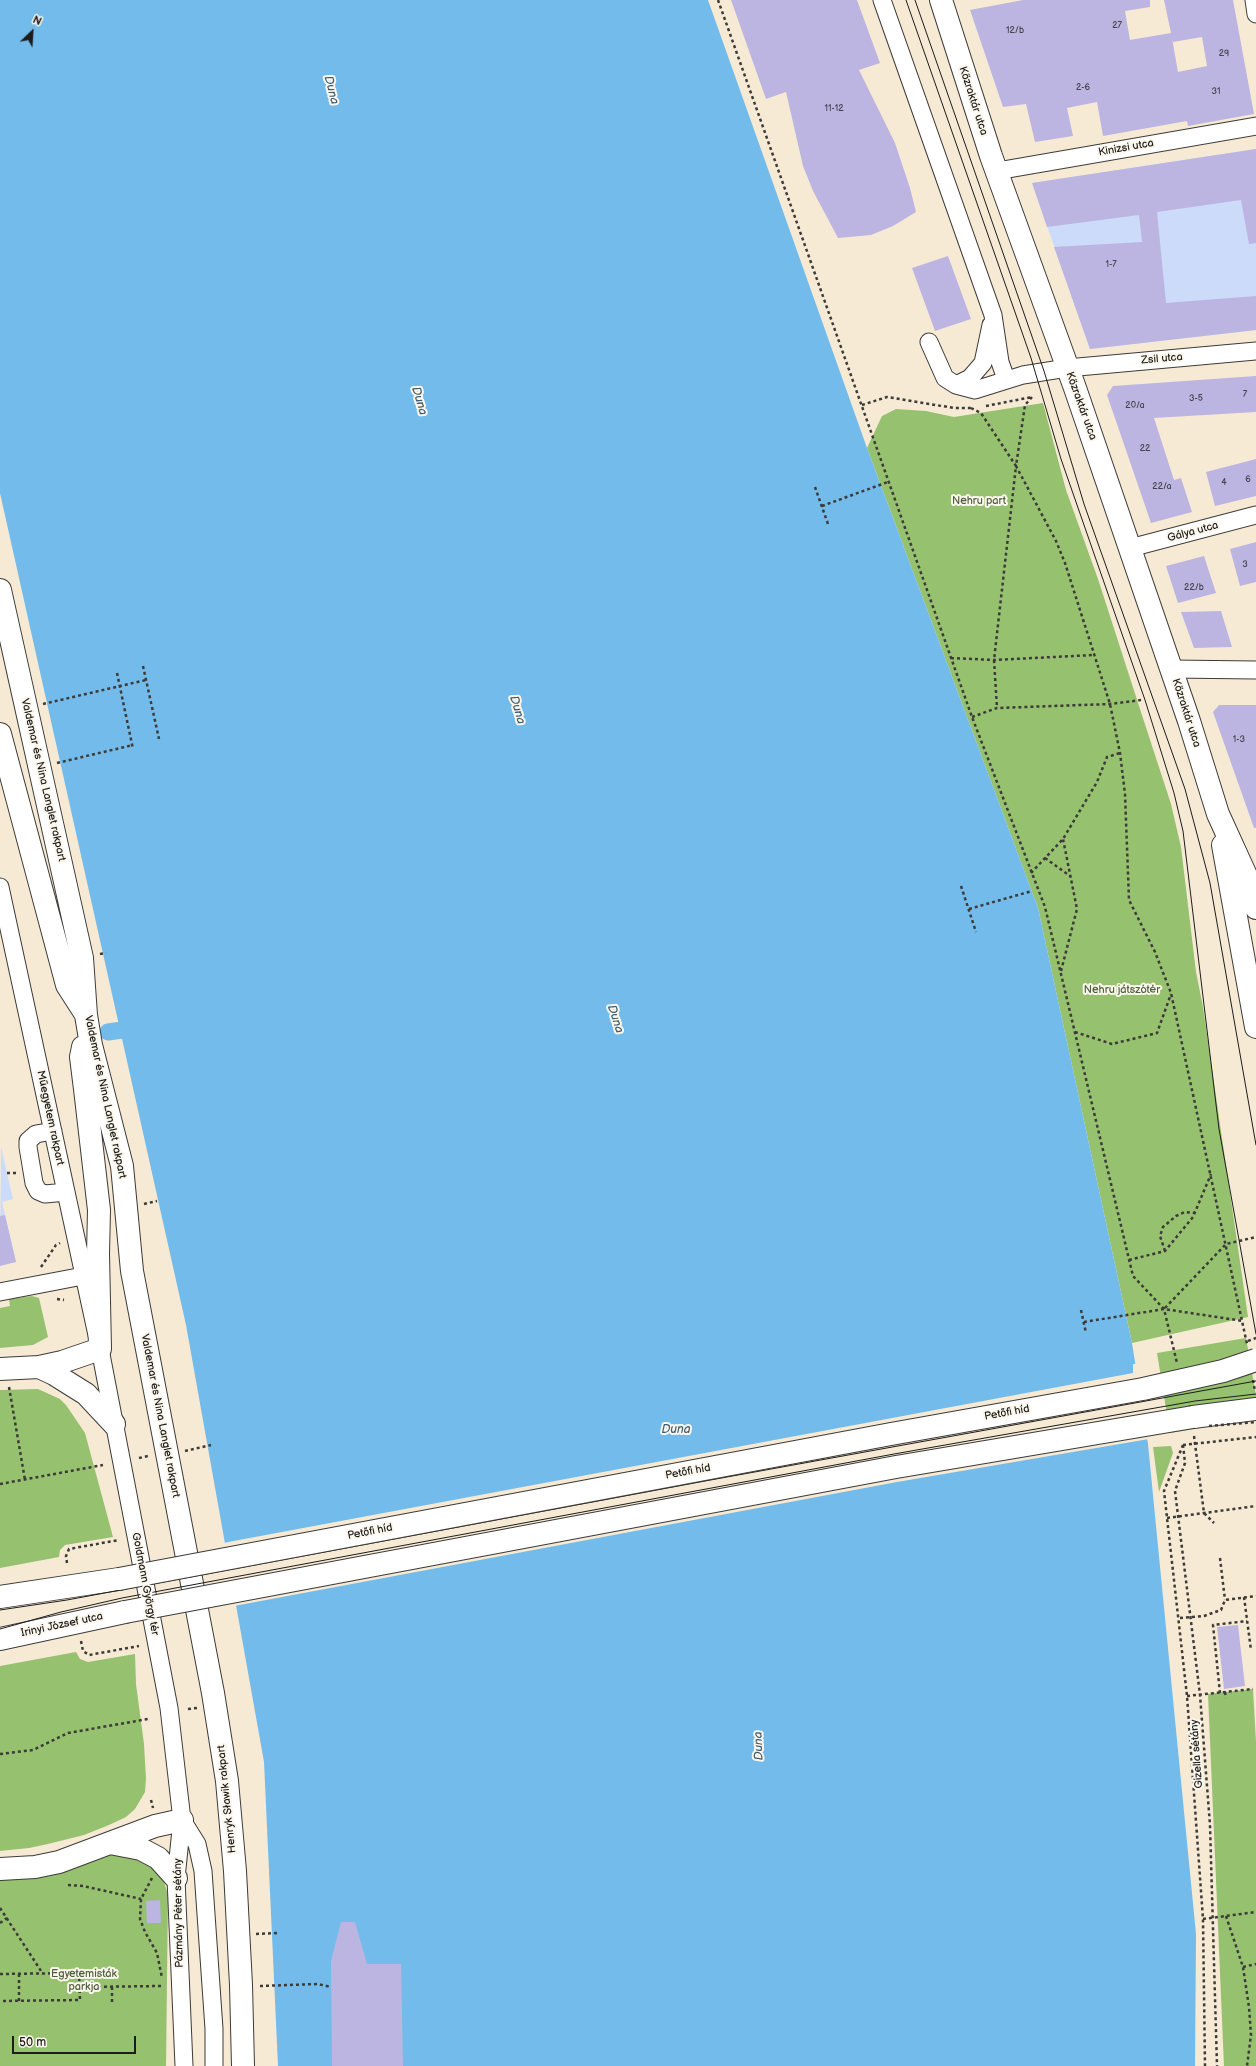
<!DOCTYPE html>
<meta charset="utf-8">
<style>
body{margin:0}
#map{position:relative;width:1256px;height:2066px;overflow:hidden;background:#f7ead5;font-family:"Balsamiq Sans",sans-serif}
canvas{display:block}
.north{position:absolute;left:12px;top:12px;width:40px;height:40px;-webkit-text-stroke:3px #fbf7ec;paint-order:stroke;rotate:25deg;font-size:11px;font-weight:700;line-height:16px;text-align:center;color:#1c1c1c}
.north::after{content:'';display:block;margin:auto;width:14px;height:18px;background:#1c1c1c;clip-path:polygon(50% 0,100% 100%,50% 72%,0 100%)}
.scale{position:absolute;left:12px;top:2036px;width:124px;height:18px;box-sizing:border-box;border:2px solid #1c1c1c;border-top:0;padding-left:5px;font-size:12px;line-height:14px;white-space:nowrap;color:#1c1c1c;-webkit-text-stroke:3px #fbf7ec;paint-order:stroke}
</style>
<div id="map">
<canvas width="1256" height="2066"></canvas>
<div class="north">N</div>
<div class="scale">50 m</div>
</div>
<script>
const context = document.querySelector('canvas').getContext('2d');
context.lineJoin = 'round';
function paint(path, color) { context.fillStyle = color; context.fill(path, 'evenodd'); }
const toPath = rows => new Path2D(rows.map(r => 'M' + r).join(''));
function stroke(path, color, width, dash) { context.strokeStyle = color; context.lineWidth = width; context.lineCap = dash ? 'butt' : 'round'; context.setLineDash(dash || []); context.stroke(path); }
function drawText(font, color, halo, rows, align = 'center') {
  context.font = font + ' "Balsamiq Sans",sans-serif'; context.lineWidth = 4; context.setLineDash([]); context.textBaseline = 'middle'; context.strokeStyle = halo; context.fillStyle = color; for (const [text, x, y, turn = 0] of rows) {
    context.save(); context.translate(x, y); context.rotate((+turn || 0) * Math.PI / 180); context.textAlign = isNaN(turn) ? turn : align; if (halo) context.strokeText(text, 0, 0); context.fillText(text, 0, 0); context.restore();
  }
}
paint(toPath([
 [1256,149,1256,330,1090,349,1032,183],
 [1,1147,13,1199,2,1202,16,1262,0,1265]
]), '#cbdbf9');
paint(toPath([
 [1043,403,1066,490,1098,579,1140,709,1171,804,1181,847,1196,972,1203,1007,1248,1317,1132,1343,1038,908,867,448,882,416,896,409,926,411,954,417],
 [32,1296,39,1298,48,1337,33,1345,0,1348,0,1308,10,1306,9,1299],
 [1246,1338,1256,1395,1256,1419,1170,1433,1157,1353],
 [38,1389,60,1399,66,1405,85,1433,113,1537,65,1545,60,1550,59,1557,0,1568,0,1390],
 [1171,1446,1173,1453,1159,1492,1153,1447],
 [76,1652,80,1659,88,1662,135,1654,136,1684,144,1744,146,1779,145,1792,135,1809,126,1817,109,1825,84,1835,48,1844,29,1848,0,1851,0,1666],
 [1253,1689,1256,1742,1256,2066,1224,2066,1208,1694],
 [110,1843,151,1864,162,1875,168,1895,166,2066,0,2066,0,1869]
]), '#96c16f');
paint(toPath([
 [0,0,708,0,867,448,1038,908,1132,1343,1148,1444,1196,1934,1195,2066,278,2066,264,1762,186,1325,0,493]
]), '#73bbeb');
paint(toPath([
 [1133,1364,1137,1364,1149,1439,897,1482,234,1606,223,1543,1133,1373]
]), '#f7ead5');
stroke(toPath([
 [108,1032,144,1027]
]), '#73bbeb', 17);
paint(toPath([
 [731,0,857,0,880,63,859,70,895,143,910,188,916,212,893,226,871,235,838,238,813,191,803,166,786,92,766,99],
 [1023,0,1150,0,1150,7,1125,11,1130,40,1171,33,1164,0,1233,0,1254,114,1188,126,1187,121,1103,136,1097,102,1067,108,1073,136,1035,142,1026,104,1003,107,970,10],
 [1202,37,1207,66,1178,72,1172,38,1173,42],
 [1256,149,1256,243,1249,244,1241,200,1157,212,1166,303,1256,296,1256,330,1090,349,1054,247,1142,242,1139,215,1047,227,1032,183],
 [948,256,971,319,935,331,912,268],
 [1256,376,1256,412,1154,418,1174,480,1181,478,1192,512,1151,523,1107,395,1113,386],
 [1256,459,1256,496,1215,506,1206,472],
 [1256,542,1256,582,1240,586,1230,549],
 [1204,556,1216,593,1178,603,1166,566],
 [1221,611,1232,647,1194,648,1181,612],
 [1219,705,1256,705,1256,828,1254,828,1213,712],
 [5,1215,16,1262,0,1266,0,1216],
 [1238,1625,1245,1686,1224,1689,1217,1627],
 [160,1900,161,1923,147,1923,146,1901],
 [341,1922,355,1922,367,1964,401,1964,403,2066,332,2066,331,1961]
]), '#bdb5e1');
const minor = toPath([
 [882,0,993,315,1000,362,1006,379],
 [1254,0,1256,14],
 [997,171,1256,126],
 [929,342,945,378,956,385,975,390,1023,375,1067,368,1256,351],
 [956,385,970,378,983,363,991,325],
 [1130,548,1256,515],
 [1171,669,1256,670],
 [0,887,100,1349,169,1708,182,1820,176,1878,184,2066],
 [53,1131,36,1134,28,1141,28,1147,34,1183,38,1191,45,1194,66,1192],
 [0,1292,83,1276],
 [182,1820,197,1844,203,1871,214,2029,214,2066]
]);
const major = toPath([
 [941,0,991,156,1075,388,1189,721,1218,814,1249,882,1256,908],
 [0,590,82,958,86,1015,91,1045,122,1166,132,1271,213,1693,227,1781,235,1871,241,1985,243,2066],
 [0,734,67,985,85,1013],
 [1223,845,1256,1027],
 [39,1367,54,1374,86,1394,114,1424],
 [0,1369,39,1367,62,1362,100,1349,98,1254,99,1210,85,1089,81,1057,83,1047],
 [1193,1417,1256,1409],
 [0,1597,119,1579],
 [0,1639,125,1612],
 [110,1843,141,1849,158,1858,176,1878],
 [0,1869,35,1867,59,1862,155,1826,182,1820]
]);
stroke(minor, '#3d3b38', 19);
stroke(major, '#3d3b38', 24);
stroke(toPath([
 [718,0,972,717,1045,907,1133,1276,1164,1309,1177,1363],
 [1032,397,1025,405,1016,466,1056,541,1065,563,1110,704,1120,753,1125,794,1129,900,1155,952,1171,993,1247,1344],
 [862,405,887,397,954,408,973,408],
 [986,406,1032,397],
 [971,408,981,413,1016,466,994,660,997,708],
 [815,487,828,524],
 [822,506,888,482],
 [951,658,994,660,1094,655],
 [143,666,159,739],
 [117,673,133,749],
 [43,704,146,680],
 [972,717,997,708,1110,704,1141,700],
 [57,763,133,745],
 [1045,858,1070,876],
 [1031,873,1063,839,1097,782,1107,757,1120,753],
 [961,886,976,932],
 [969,909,1032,891],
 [100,954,106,953],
 [1061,971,1077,909,1063,839],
 [1075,1032,1112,1044,1157,1033,1171,994],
 [7,1173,17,1173],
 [144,1204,157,1201],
 [1165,1251,1160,1236,1163,1227,1176,1216,1185,1212,1195,1213],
 [1129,1260,1165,1251,1193,1217,1211,1174],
 [41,1267,56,1245,60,1243],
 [57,1299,64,1300],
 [1165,1308,1226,1244,1256,1237],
 [1081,1310,1086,1333],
 [1084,1322,1164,1309,1243,1321],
 [1253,1380,1255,1391],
 [9,1387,25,1480],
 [1194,1436,1204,1513,1214,1523],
 [1183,1445,1164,1491,1187,1696,1203,1919,1205,2066],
 [1183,1445,1185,1463,1175,1491,1200,1695,1210,1825,1217,2066],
 [1183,1445,1256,1437],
 [185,1451,211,1445],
 [139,1458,148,1456],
 [0,1484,103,1465],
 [1167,1518,1256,1506],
 [1220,1558,1225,1600],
 [67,1563,66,1556,69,1549,119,1540],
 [1244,1597,1251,1650],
 [1180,1618,1204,1616,1221,1610,1225,1600,1256,1596],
 [81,1641,83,1651,89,1655,139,1646],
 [1225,1692,1226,1698],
 [1220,1693,1213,1625,1247,1621],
 [1187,1696,1253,1689],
 [188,1709,197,1708],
 [0,1754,33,1750,68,1733,148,1719],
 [151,1800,153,1808],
 [152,1878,141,1899,140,1919,145,1932,157,1953,162,1978],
 [68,1885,83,1886,141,1899],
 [0,1908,43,1974],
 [1226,1916,1243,1967,1249,2007,1251,2035,1247,2066],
 [1203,1919,1256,1912],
 [0,1923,7,1918],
 [256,1934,278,1933],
 [1243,1967,1256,1964],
 [0,1974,79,1973,80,2000,0,2001],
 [260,1986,318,1984,331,1987],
 [80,1987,162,1986],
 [19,2001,19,1974],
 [112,2002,112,1986]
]), '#3d3b38', 2.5, [3, 3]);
stroke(minor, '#fff', 17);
stroke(major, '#fff', 22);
stroke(toPath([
 [906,0,1031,358,1061,459,1145,700,1174,793,1183,831,1219,1129,1256,1334],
 [915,0,1044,371,1084,504,1185,789,1210,883,1256,1145],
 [0,1610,67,1600,705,1481,1256,1381],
 [0,1629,61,1612,122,1598,411,1544,894,1454,1195,1401,1256,1394]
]), '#1c1c1c', 1);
const majorBridge = toPath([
 [119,1579,891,1434,1143,1389,1223,1371,1256,1360],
 [125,1612,896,1467,1193,1417]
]);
stroke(majorBridge, '#3d3b38', 24, []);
stroke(toPath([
 [1248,1341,1256,1338],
 [1209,1426,1256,1422]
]), '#3d3b38', 2.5, [3, 3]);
stroke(majorBridge, '#fff', 22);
drawText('9px', '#44424d', null, [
 ["27",1117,26],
 ["12/b",1015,31],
 ["29",1224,54],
 ["2-6",1083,88],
 ["31",1216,92],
 ["11-12",834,109],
 ["1-7",1111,265],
 ["7",1245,395],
 ["3-5",1196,399],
 ["20/a",1135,406],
 ["22",1145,449],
 ["6",1248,480],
 ["4",1224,483],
 ["22/a",1162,487],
 ["3",1245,565],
 ["22/b",1194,588],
 ["1-3",1239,740]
]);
drawText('11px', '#1c1c1c', '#fbf7ec', [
 ["Közraktár utca",973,101,72],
 ["Kinizsi utca",1126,148,-10],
 ["Zsil utca",1162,359,-5],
 ["Közraktár utca",1081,406,70],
 ["Gálya utca",1193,532,-15],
 ["Közraktár utca",1186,713,72],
 ["Valdemar és Nina Langlet rakpart",43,780,77],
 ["Valdemar és Nina Langlet rakpart",105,1097,78],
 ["Műegyetem rakpart",50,1118,78],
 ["Petőfi híd",1007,1413,-10],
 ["Valdemar és Nina Langlet rakpart",160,1416,79],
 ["Petőfi híd",688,1472,-10],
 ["Petőfi híd",370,1532,-11],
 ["Goldmann György tér",145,1584,79],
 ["Irinyi József utca",62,1625,-12],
 ["Gizella sétány",1197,1754,-94],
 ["Henryk Sławik rakpart",227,1799,-96],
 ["Pázmány Péter sétány",179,1913,-91]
]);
drawText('11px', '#4d5e3d', '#fbf7ec', [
 ["Nehru part",979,501],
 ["Nehru játszótér",1122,990],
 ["Egyetemisták",84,1974],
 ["parkja",84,1987]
]);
drawText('italic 12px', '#3f5c6f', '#fbf7ec', [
 ["Duna",331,90,76],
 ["Duna",419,401,73],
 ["Duna",517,710,73],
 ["Duna",615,1019,72],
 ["Duna",676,1430],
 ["Duna",759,1746,-92]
]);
</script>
